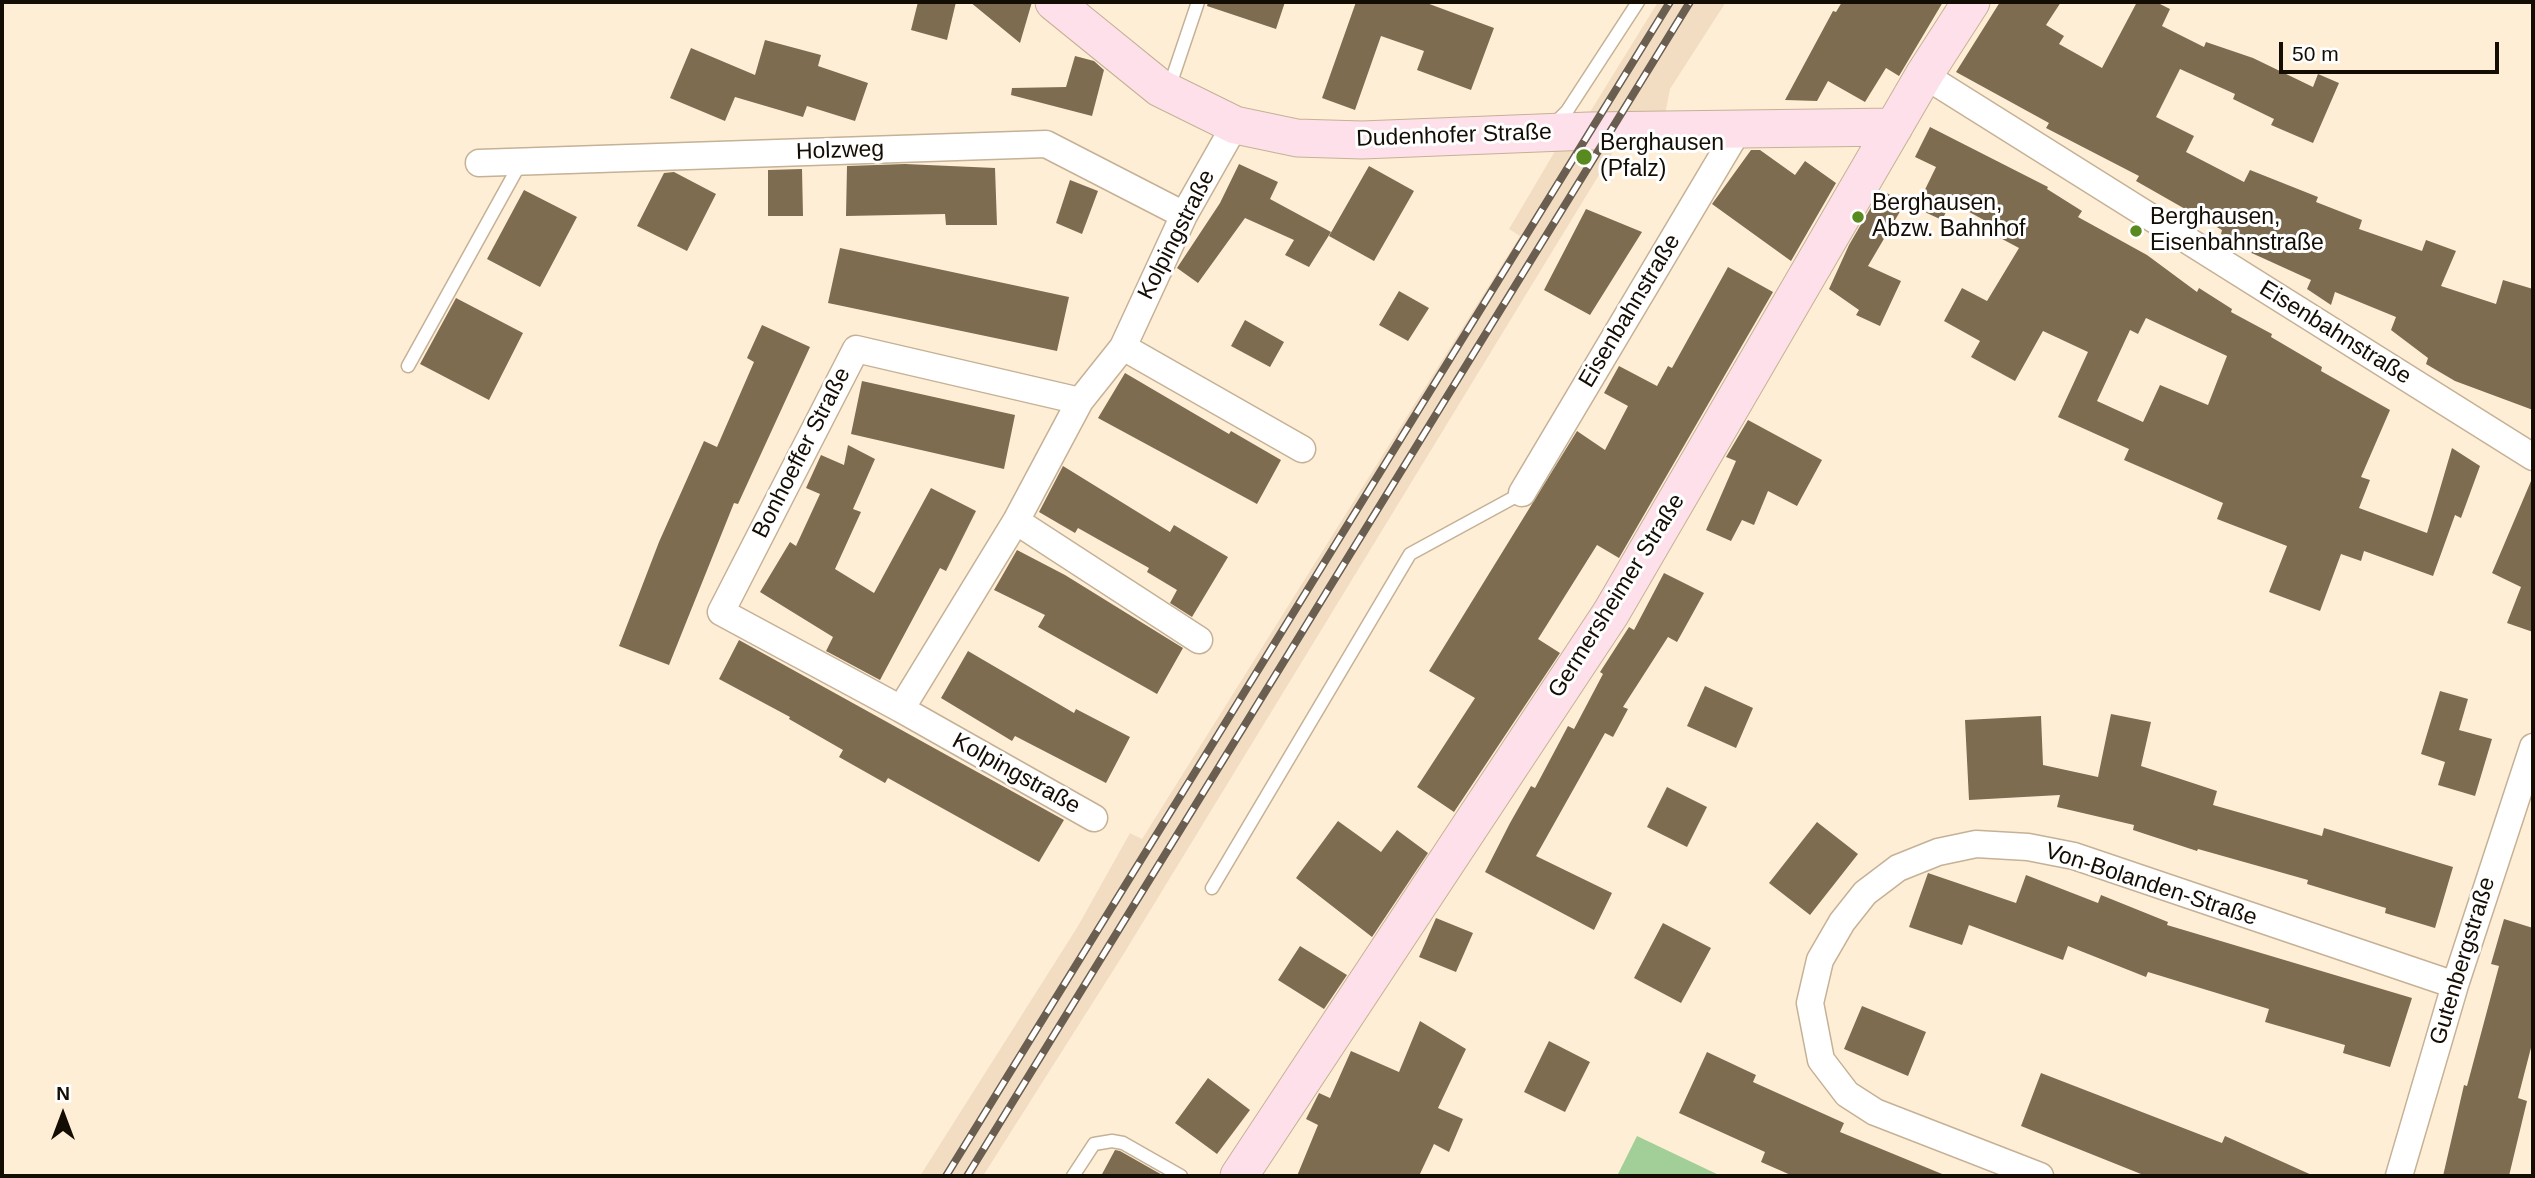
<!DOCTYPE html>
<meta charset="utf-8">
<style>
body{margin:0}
#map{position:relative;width:2535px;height:1178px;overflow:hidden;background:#ffeed6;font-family:Helvetica,sans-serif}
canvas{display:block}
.frame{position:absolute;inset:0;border:4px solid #140d04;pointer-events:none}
.north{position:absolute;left:28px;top:1080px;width:70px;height:70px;-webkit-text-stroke:5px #fff;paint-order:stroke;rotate:0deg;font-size:19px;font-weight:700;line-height:28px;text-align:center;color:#140d04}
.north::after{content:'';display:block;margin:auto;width:24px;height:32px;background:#140d04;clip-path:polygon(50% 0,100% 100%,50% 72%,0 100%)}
.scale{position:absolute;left:2279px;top:42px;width:220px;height:32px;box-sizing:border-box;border:4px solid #140d04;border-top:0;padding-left:9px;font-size:21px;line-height:24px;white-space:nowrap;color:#140d04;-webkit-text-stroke:5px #fff;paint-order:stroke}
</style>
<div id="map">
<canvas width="2535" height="1178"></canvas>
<div class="frame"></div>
<div class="north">N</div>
<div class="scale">50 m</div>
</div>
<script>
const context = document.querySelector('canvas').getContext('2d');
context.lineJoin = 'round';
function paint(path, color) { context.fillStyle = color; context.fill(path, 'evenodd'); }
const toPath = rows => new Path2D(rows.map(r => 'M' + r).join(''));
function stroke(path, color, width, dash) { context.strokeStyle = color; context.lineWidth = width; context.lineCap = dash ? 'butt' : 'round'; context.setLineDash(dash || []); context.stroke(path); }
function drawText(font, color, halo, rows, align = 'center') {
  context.font = font + ' Helvetica,sans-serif'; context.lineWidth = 6; context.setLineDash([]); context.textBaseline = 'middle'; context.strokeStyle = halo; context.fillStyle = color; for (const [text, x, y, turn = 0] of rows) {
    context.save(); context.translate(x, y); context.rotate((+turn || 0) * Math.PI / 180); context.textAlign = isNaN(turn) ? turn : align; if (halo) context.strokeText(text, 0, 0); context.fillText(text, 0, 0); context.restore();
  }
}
paint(toPath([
 [1658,2,1726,2,1670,89,1665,115,1590,112],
 [1558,146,1616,147,1123,955,983,1176,920,1176,1078,926,1130,833,1142,839,1520,236,1509,229]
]), '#f2ddc2');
paint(toPath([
 [1637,1136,1721,1176,1617,1176]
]), '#a2cf98');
paint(toPath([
 [918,2,956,2,947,40,911,30],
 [970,2,1032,2,1020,43],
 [1208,2,1285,2,1276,29,1207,6],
 [1356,2,1424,2,1494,28,1471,90,1417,70,1424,51,1381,36,1355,110,1322,98],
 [1842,2,1943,2,1899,76,1886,68,1865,102,1828,81,1817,101,1785,100,1833,11,1836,12],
 [2000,2,2061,2,2046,25,2064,36,2059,44,2102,68,2137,2,2156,2,2170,9,2162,26,2204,47,2206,42,2253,58,2313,87,2318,74,2339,83,2313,143,2271,125,2274,119,2233,99,2235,94,2180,69,2156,117,2194,136,2186,152,2244,182,2250,170,2318,197,2316,202,2362,220,2359,229,2422,251,2426,240,2456,251,2441,286,2496,304,2503,280,2533,289,2533,410,2455,381,2426,364,2428,358,2391,330,2396,317,2335,292,2331,305,2307,289,2311,280,2234,245,2236,241,2221,234,2222,230,2136,181,2139,176,2046,128,2049,123,1956,72],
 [765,40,821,55,818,66,868,83,855,121,807,106,803,117,735,97,725,121,670,98,691,48,755,75],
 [1075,56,1094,61,1104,70,1092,116,1011,95,1012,88,1066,87],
 [1930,127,2048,187,2047,189,2082,211,2078,217,2147,255,2197,292,2199,288,2232,309,2231,312,2272,334,2271,337,2322,367,2321,371,2390,410,2361,477,2370,480,2359,508,2427,533,2452,448,2480,466,2461,518,2455,515,2433,576,2364,551,2361,561,2341,554,2320,611,2269,592,2287,546,2217,519,2223,503,2124,460,2129,449,2058,417,2088,352,2043,331,2015,381,1971,357,1980,341,1944,321,1962,288,1987,301,2019,248,1989,232,1993,225,1951,202,1942,220,1916,208,1936,167,1915,157],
 [2146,318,2227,356,2208,405,2160,385,2143,422,2097,401,2130,330,2138,334],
 [1751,150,1760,150,1795,175,1805,161,1836,183,1791,261,1712,204],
 [905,164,995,168,997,225,946,225,945,214,846,216,847,166],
 [1239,164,1278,182,1270,199,1331,232,1309,267,1285,255,1294,240,1245,218,1198,283,1177,268,1220,203],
 [1369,166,1414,191,1374,261,1329,236],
 [802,169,803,216,768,216,768,170],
 [674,172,716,194,687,251,637,226,664,173],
 [1070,180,1098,191,1082,234,1056,223],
 [524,190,577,217,540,287,487,259],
 [1881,190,1905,203,1868,266,1901,281,1880,326,1856,315,1859,310,1829,289,1849,245],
 [1586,209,1642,232,1590,315,1544,290],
 [840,248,1069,297,1057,351,828,303],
 [1728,267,1773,292,1619,558,1597,545,1538,639,1560,653,1454,812,1417,787,1475,698,1429,671,1577,431,1605,450,1628,406,1604,393,1619,366,1657,386,1668,366,1672,368],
 [1399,291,1429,308,1408,341,1379,325],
 [456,298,523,333,489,400,420,364],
 [1245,320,1284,342,1270,367,1231,346],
 [762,325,810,347,738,504,734,503,669,665,619,646,659,542,704,441,717,447,754,362,747,358],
 [1125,373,1229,434,1231,431,1281,460,1257,504,1098,418],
 [862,381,1015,415,1004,469,851,434],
 [1748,420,1822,460,1797,506,1768,491,1754,525,1742,520,1731,541,1706,530,1736,461,1726,457],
 [848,445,875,459,853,509,861,512,835,569,874,593,931,488,976,511,946,571,940,568,880,680,826,651,833,637,760,592,790,542,796,546,820,494,806,488,821,455,844,465],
 [1063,466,1170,532,1174,525,1228,557,1192,617,1170,603,1177,590,1147,572,1149,568,1078,528,1075,533,1039,512],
 [2531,481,2533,481,2533,632,2507,623,2521,587,2492,573],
 [1017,550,1065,575,1183,648,1157,694,1038,627,1045,615,994,590],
 [1664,573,1704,593,1677,642,1668,637,1623,707,1628,709,1613,737,1605,733,1536,856,1612,893,1594,930,1485,872,1510,823,1531,786,1535,788,1568,726,1574,729,1603,674,1600,672,1629,627,1634,630],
 [739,640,1064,820,1039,862,888,778,885,783,839,757,843,750,789,719,790,717,719,679],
 [968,651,1074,713,1076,709,1130,737,1106,783,1015,736,1012,741,941,698],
 [1705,686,1753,708,1736,748,1687,726],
 [2440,691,2468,699,2459,730,2492,739,2475,796,2438,785,2445,762,2421,754],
 [2111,714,2151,722,2141,766,2217,791,2213,805,2322,836,2324,828,2453,867,2435,928,2385,913,2386,908,2307,884,2308,880,2198,849,2197,851,2133,830,2134,825,2057,807,2060,795,1969,800,1965,720,2041,716,2043,765,2098,777],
 [1667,787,1707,807,1687,847,1647,827],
 [1338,821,1381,852,1397,830,1428,853,1372,937,1296,878],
 [1817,822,1858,854,1810,915,1769,883],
 [1928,873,2016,903,2026,875,2098,903,2101,895,2168,922,2167,925,2412,998,2390,1067,2343,1053,2345,1045,2265,1022,2269,1009,2148,972,2146,977,2068,946,2063,960,1969,925,1962,945,1909,927],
 [1436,918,1473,933,1456,972,1419,957],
 [2504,919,2533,928,2533,1040,2518,1098,2527,1101,2509,1176,2443,1176,2464,1085,2467,1086,2499,966,2491,964],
 [1663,923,1711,948,1681,1003,1634,978],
 [1300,946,1347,975,1324,1009,1278,980],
 [1862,1006,1926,1032,1908,1076,1844,1049],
 [1420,1021,1466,1049,1438,1108,1463,1119,1449,1152,1434,1144,1419,1176,1297,1176,1318,1125,1306,1119,1319,1093,1330,1098,1351,1051,1399,1072],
 [1549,1041,1590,1062,1565,1112,1524,1092],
 [1707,1052,1756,1075,1753,1082,1844,1123,1840,1132,1947,1176,1793,1176,1761,1162,1765,1152,1679,1113],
 [2041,1073,2222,1143,2225,1136,2314,1176,2146,1176,2021,1126],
 [1208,1078,1250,1110,1217,1154,1175,1123],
 [1115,1150,1120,1151,1164,1176,1101,1176]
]), '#7e6c51');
const lane = toPath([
 [1169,88,1198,2],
 [1553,125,1567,111,1638,2],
 [408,366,521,162],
 [1212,888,1410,554,1522,493],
 [1073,1176,1094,1144,1112,1141,1123,1143,1181,1176]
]);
const street = toPath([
 [1924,75,2533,457],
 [479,163,1046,144,1184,215],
 [1123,347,1302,449],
 [1522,493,1738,130],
 [1016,521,1199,640],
 [901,709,721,612,856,349,1080,401],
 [1094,818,901,709,1016,521,1080,401,1123,347,1184,215,1235,125],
 [2040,1176,1875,1112,1847,1094,1821,1060,1810,1003,1820,960,1842,922,1865,893,1898,868,1938,852,1976,844,2028,847,2074,856,2455,985],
 [2399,1176,2455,985,2533,747]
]);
const secondary = toPath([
 [1054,2,1160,88,1235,125,1297,138,1362,140,1589,131,1894,127],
 [1239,1176,1611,613,1924,75,1971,2]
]);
stroke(lane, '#c5b195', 15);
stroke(street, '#c5b195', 29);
stroke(secondary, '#c5b195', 39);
stroke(lane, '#fff', 12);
stroke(street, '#fff', 26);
stroke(secondary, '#fde0e9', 37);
const rail = toPath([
 [946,1176,1670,2],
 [967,1176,1690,2]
]);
stroke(rail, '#695e50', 8);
stroke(rail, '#fff', 5, [16]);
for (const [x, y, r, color] of [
 [1584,157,9,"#588a20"],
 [1858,217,7,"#588a20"],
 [2136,231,7,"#588a20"]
]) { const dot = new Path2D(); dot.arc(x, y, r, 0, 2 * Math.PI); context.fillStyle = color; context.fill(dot); stroke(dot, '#fff', 2.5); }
drawText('23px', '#140d04', '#fff', [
 ["Dudenhofer Straße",1454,136,-2],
 ["Holzweg",840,151,-2],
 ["Kolpingstraße",1177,235,-63],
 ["Eisenbahnstraße",1630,311,-59],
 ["Eisenbahnstraße",2335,333,32],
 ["Bonhoeffer Straße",802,453,-63],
 ["Germersheimer Straße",1617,596,-58],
 ["Kolpingstraße",1016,774,29],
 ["Von-Bolanden-Straße",2151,885,18],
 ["Gutenbergstraße",2463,961,-73]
]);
drawText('23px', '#140d04', '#fff', [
 ["Berghausen",1600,144],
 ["(Pfalz)",1600,170],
 ["Berghausen,",1872,204],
 ["Abzw. Bahnhof",1872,230],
 ["Berghausen,",2150,218],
 ["Eisenbahnstraße",2150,244]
], 'left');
</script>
